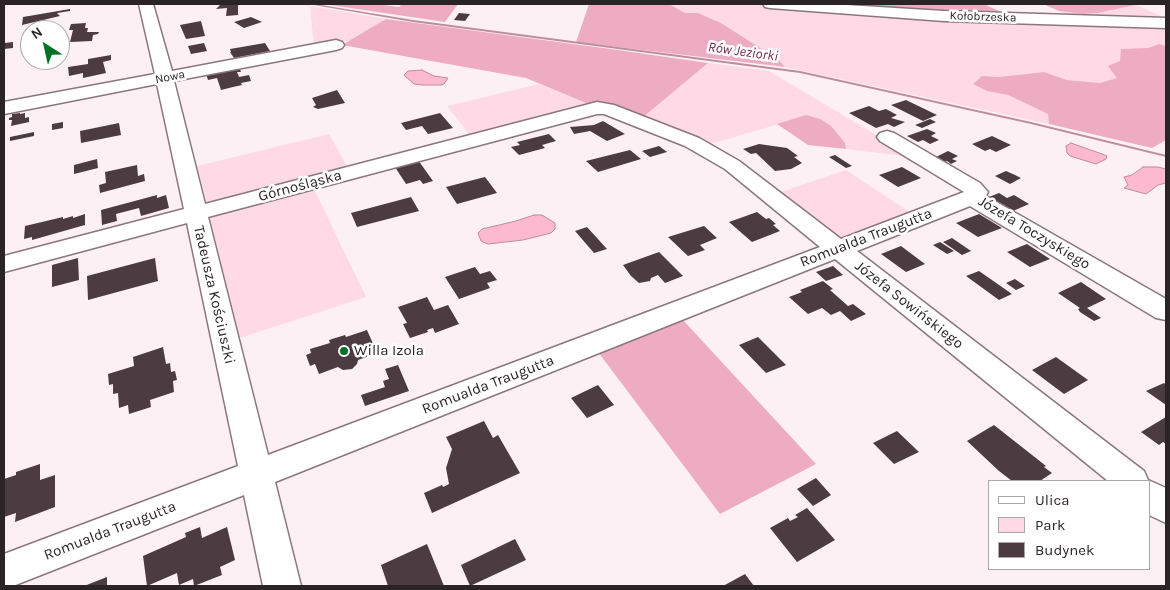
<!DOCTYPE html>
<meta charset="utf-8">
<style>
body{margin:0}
#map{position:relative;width:1170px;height:590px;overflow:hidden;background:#fdf0f4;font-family:Karla,sans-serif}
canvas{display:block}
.frame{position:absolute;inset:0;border:5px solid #2b2426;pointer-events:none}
.legend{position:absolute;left:988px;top:480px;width:162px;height:90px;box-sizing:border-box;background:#fff;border:1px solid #aaa7a8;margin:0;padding:6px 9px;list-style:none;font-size:15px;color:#2b2426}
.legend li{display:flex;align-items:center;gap:10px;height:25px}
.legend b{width:25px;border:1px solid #aaa7a8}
.north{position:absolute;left:20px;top:20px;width:50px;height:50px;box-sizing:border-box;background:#fff;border:1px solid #aaa7a8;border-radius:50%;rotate:325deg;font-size:14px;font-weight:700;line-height:20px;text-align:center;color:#2b2426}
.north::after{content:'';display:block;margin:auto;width:18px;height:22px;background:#007226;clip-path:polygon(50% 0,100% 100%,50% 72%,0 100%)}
</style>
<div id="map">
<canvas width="1170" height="590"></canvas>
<div class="frame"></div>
<ul class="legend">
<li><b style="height:6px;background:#fff"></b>Ulica</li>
<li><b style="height:14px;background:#ffd9e5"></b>Park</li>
<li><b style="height:14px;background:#4c3c41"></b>Budynek</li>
</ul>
<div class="north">N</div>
</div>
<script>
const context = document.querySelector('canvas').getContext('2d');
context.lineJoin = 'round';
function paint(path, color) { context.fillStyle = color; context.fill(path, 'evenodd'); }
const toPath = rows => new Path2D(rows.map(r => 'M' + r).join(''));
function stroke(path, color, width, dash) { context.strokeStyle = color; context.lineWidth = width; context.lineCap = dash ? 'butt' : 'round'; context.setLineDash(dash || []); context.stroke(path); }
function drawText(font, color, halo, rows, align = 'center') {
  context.font = font + ' Karla,sans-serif'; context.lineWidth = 5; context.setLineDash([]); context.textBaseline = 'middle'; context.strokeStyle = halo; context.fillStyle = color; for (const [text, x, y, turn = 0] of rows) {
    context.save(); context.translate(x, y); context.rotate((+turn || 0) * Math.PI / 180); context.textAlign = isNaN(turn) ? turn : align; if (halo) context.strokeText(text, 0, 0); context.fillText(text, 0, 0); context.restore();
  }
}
paint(toPath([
 [297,4,307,4,310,6,386,19,352,40,314,47,310,6],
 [669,4,758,4,849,13,1166,27,1166,46,1159,44,1148,48,1139,49,1121,61,1118,79,1100,83,1067,80,1044,72,999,77,982,76,974,83,987,91,1008,95,1048,114,1049,124,785,67,779,60,721,23,698,13,685,13],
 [1136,5,1166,18,1166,21,1079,20,1059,11,1083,14,1097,13],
 [708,63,769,71,913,157,846,149,845,143,806,116,707,145,642,118],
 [539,84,586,103,582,110,472,138,447,106],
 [329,134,349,170,208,206,197,166],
 [846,170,911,213,844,239,836,238,778,193],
 [313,187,366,297,240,338,209,215]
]), '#ffd9e5');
paint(toPath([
 [323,4,376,4,399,7,402,4,458,4,445,22],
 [589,4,669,4,685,13,698,13,721,23,779,60,785,67,576,42],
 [811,4,984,4,1011,17,868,9],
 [1043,4,1132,4,1136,5,1097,13,1083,14,1059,11],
 [386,19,618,50,708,63,642,118,611,106,586,103,526,78,342,45],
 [1159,44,1166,46,1166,140,1152,148,1049,124,1048,114,1008,95,987,91,973,84,982,76,999,77,1044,72,1067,80,1100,83,1117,78,1108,66,1120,61,1121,49,1148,48],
 [806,115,820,119,831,126,845,143,846,149,808,145,777,124],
 [682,319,816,464,720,514,598,352]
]), '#eeacc3');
const water = toPath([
 [422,70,434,76,448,78,444,84,441,85,422,85,414,84,404,75,408,71,422,70],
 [1071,143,1102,154,1107,156,1106,159,1096,164,1070,156,1067,153,1066,146,1071,143],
 [1143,167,1158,167,1166,169,1166,183,1158,185,1146,194,1124,188,1128,185,1124,177,1132,175,1143,167],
 [534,215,542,215,555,223,555,229,551,233,523,240,488,244,481,241,478,233,482,229,516,221,534,215]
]);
paint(water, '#fcb9d0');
stroke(water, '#bd8c9d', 1);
paint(toPath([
 [308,4,315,4,413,20,800,71,1031,122,1166,155,1166,157,1031,124,800,73,413,22,308,4]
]), '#bd8c9d');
paint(toPath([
 [221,4,238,4,238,15,226,16,227,8,216,9],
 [70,9,70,11,57,13,60,16,22,25,23,17],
 [459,13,470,14,465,21,454,20],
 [251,17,262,22,244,28,234,22],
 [201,21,205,36,186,39,180,25],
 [86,23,85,28,88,28,87,32,99,32,98,34,93,35,92,41,70,42,73,30,69,30,71,24],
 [13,42,13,48,4,49,4,43],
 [204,43,207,51,191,54,188,46],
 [265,43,270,51,234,58,230,52,231,52,230,49],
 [111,55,111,60,103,62,106,73,83,78,83,73,69,76,68,67,88,64,88,59],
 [239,67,241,72,237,72,239,77,249,75,251,81,241,83,242,85,233,87,221,90,217,78,208,80,206,74],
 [337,90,345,103,318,109,313,107,316,105,312,98],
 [906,100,937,115,923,121,891,105],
 [869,106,879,111,886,109,897,115,891,118,905,122,894,127,888,124,876,128,849,113],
 [20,113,20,114,25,113,25,118,29,117,29,122,11,126,12,120,9,120,9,118,12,117,12,114],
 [440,113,453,128,428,134,422,126,406,130,401,123],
 [930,119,936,122,922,128,915,125],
 [603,121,625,134,607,141,590,131,574,134,570,127,594,125],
 [63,122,63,128,52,130,52,124],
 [119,123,121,135,81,143,80,131],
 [927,129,936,133,931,136,939,140,930,144,923,140,918,142,907,136],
 [34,132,34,136,10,141,10,137],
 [549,134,556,141,542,145,545,148,519,155,511,147,520,145,517,142],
 [992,136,1011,145,996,152,990,149,985,151,972,144],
 [759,144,787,148,798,156,794,157,802,163,791,169,775,171,756,153,751,154,743,149],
 [659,146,667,152,650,157,642,151],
 [630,150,641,159,598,172,586,161],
 [948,151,958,156,952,159,957,161,951,164,947,161,942,164,932,159],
 [835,155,852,166,846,168,829,157],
 [97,159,98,168,74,174,74,165],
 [418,160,433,181,423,184,420,180,406,184,395,167],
 [137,165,138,176,144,174,145,181,100,193,99,185,106,183,105,172],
 [902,167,921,178,898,187,879,175],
 [1006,171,1015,175,1021,178,1010,184,995,176],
 [485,177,497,193,457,204,446,187],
 [999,193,1007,198,1014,195,1029,204,1013,211,989,197],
 [157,195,157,198,166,195,169,208,141,216,139,208,116,214,117,221,102,225,101,210],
 [411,197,419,211,357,227,351,213],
 [757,212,766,219,769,218,776,224,773,225,780,231,752,242,729,222],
 [85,214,85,225,32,240,32,237,24,239,25,226,63,217,63,219,73,216,73,218],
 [979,214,1002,228,978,237,956,223],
 [704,226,717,238,700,245,705,250,688,256,668,237],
 [587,227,607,249,594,253,575,231],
 [952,238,971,251,962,255,943,242],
 [940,242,954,251,947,254,933,245],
 [1027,244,1050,259,1030,267,1007,252],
 [901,246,925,264,906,272,881,254],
 [659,252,683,276,665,283,658,275,651,278,650,281,639,283,631,276,623,265],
 [78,258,79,280,52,287,52,265],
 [155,258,158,281,88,300,87,276],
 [833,266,843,275,826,281,816,272],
 [475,267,480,274,490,271,497,280,487,283,490,288,459,299,445,277],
 [979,271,1012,294,999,300,966,276],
 [1015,279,1025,286,1016,290,1006,283],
 [823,281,833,289,830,290,848,306,853,304,866,314,851,321,840,311,831,315,822,308,808,314,789,297,802,292,800,290],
 [1081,282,1106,299,1087,308,1101,318,1094,321,1080,312,1078,309,1080,308,1058,293],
 [427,297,434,310,448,305,459,324,435,333,433,328,427,330,428,332,410,338,403,324,407,323,398,307],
 [367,330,377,353,358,360,357,364,352,369,343,370,338,367,319,374,315,364,310,366,306,355,311,353,310,349,330,343,329,340,345,335,346,337],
 [758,337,786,365,766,373,739,345],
 [163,347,166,364,170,363,171,372,175,371,177,380,173,381,174,392,150,400,151,407,129,414,128,405,119,408,118,393,113,394,113,384,109,385,108,374,134,366,133,357],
 [1056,357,1088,380,1064,394,1032,370],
 [398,365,409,391,365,406,361,395,385,387,383,381,389,379,385,369],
 [1164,383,1166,385,1166,405,1146,391],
 [598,385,614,405,587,418,571,398],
 [1166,417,1166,444,1163,442,1159,445,1141,432],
 [484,421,493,438,498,435,520,473,432,513,424,493,442,485,443,487,449,484,446,468,452,449,446,437],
 [994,425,1046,466,1044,467,1052,473,1040,481,1012,481,999,471,967,441],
 [897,431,919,452,894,464,873,443],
 [40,464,40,480,55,475,55,507,15,522,16,513,4,517,4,479,16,475,16,472],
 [816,478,831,495,813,506,797,489],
 [807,508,835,540,797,562,770,528,788,518,790,521,798,517,795,515],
 [200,527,202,538,227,527,235,560,220,567,222,575,194,586,193,579,179,585,177,573,147,586,143,556,186,537,185,533],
 [515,539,526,560,470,586,461,565],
 [427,544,444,586,388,586,381,565],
 [745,574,754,586,723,586],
 [107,577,107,586,84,586]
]), '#4c3c41');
const minor = toPath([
 [139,4,153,4,172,71,336,40,342,42,344,45,342,48,336,50,174,81,205,204,597,102,614,105,699,138,739,161,841,239,964,192,880,141,877,137,880,133,887,131,894,133,980,183,988,192,986,196,1166,299,1166,320,1156,318,970,206,857,251,1144,471,1148,480,1166,488,1166,523,1149,515,1149,481,1108,481,835,259,275,482,301,586,263,586,244,495,13,586,4,586,4,554,238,466,187,223,4,272,4,256,184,209,157,84,4,114,4,102,155,74,139,4],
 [597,114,604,114,685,146,725,169,820,247,268,455,208,217,597,114],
 [763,4,830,4,944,11,1166,18,1166,28,944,21,770,8,765,7,763,4]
]);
stroke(minor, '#8a777d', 3);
paint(minor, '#fff');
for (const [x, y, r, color] of [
 [344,351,5,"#007226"]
]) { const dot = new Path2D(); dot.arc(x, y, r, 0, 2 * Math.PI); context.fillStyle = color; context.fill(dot); stroke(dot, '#fff', 2); }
drawText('12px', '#2b2426', '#fff', [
 ["Kołobrzeska",983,17,2],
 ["Nowa",170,77,-11]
]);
drawText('italic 14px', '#752949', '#fff', [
 ["Rów Jeziorki",743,52,8]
]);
drawText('15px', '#2b2426', '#fff', [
 ["Górnośląska",300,186,-15],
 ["Józefa Toczyskiego",1034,233,31],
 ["Romualda Traugutta",866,238,-21],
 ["Tadeusza Kościuszki",214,295,77],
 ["Józefa Sowińskiego",909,305,38],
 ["Romualda Traugutta",488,385,-21],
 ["Romualda Traugutta",110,531,-21]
]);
drawText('15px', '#2b2426', '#fff', [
 ["Willa Izola",354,351]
], 'left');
</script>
